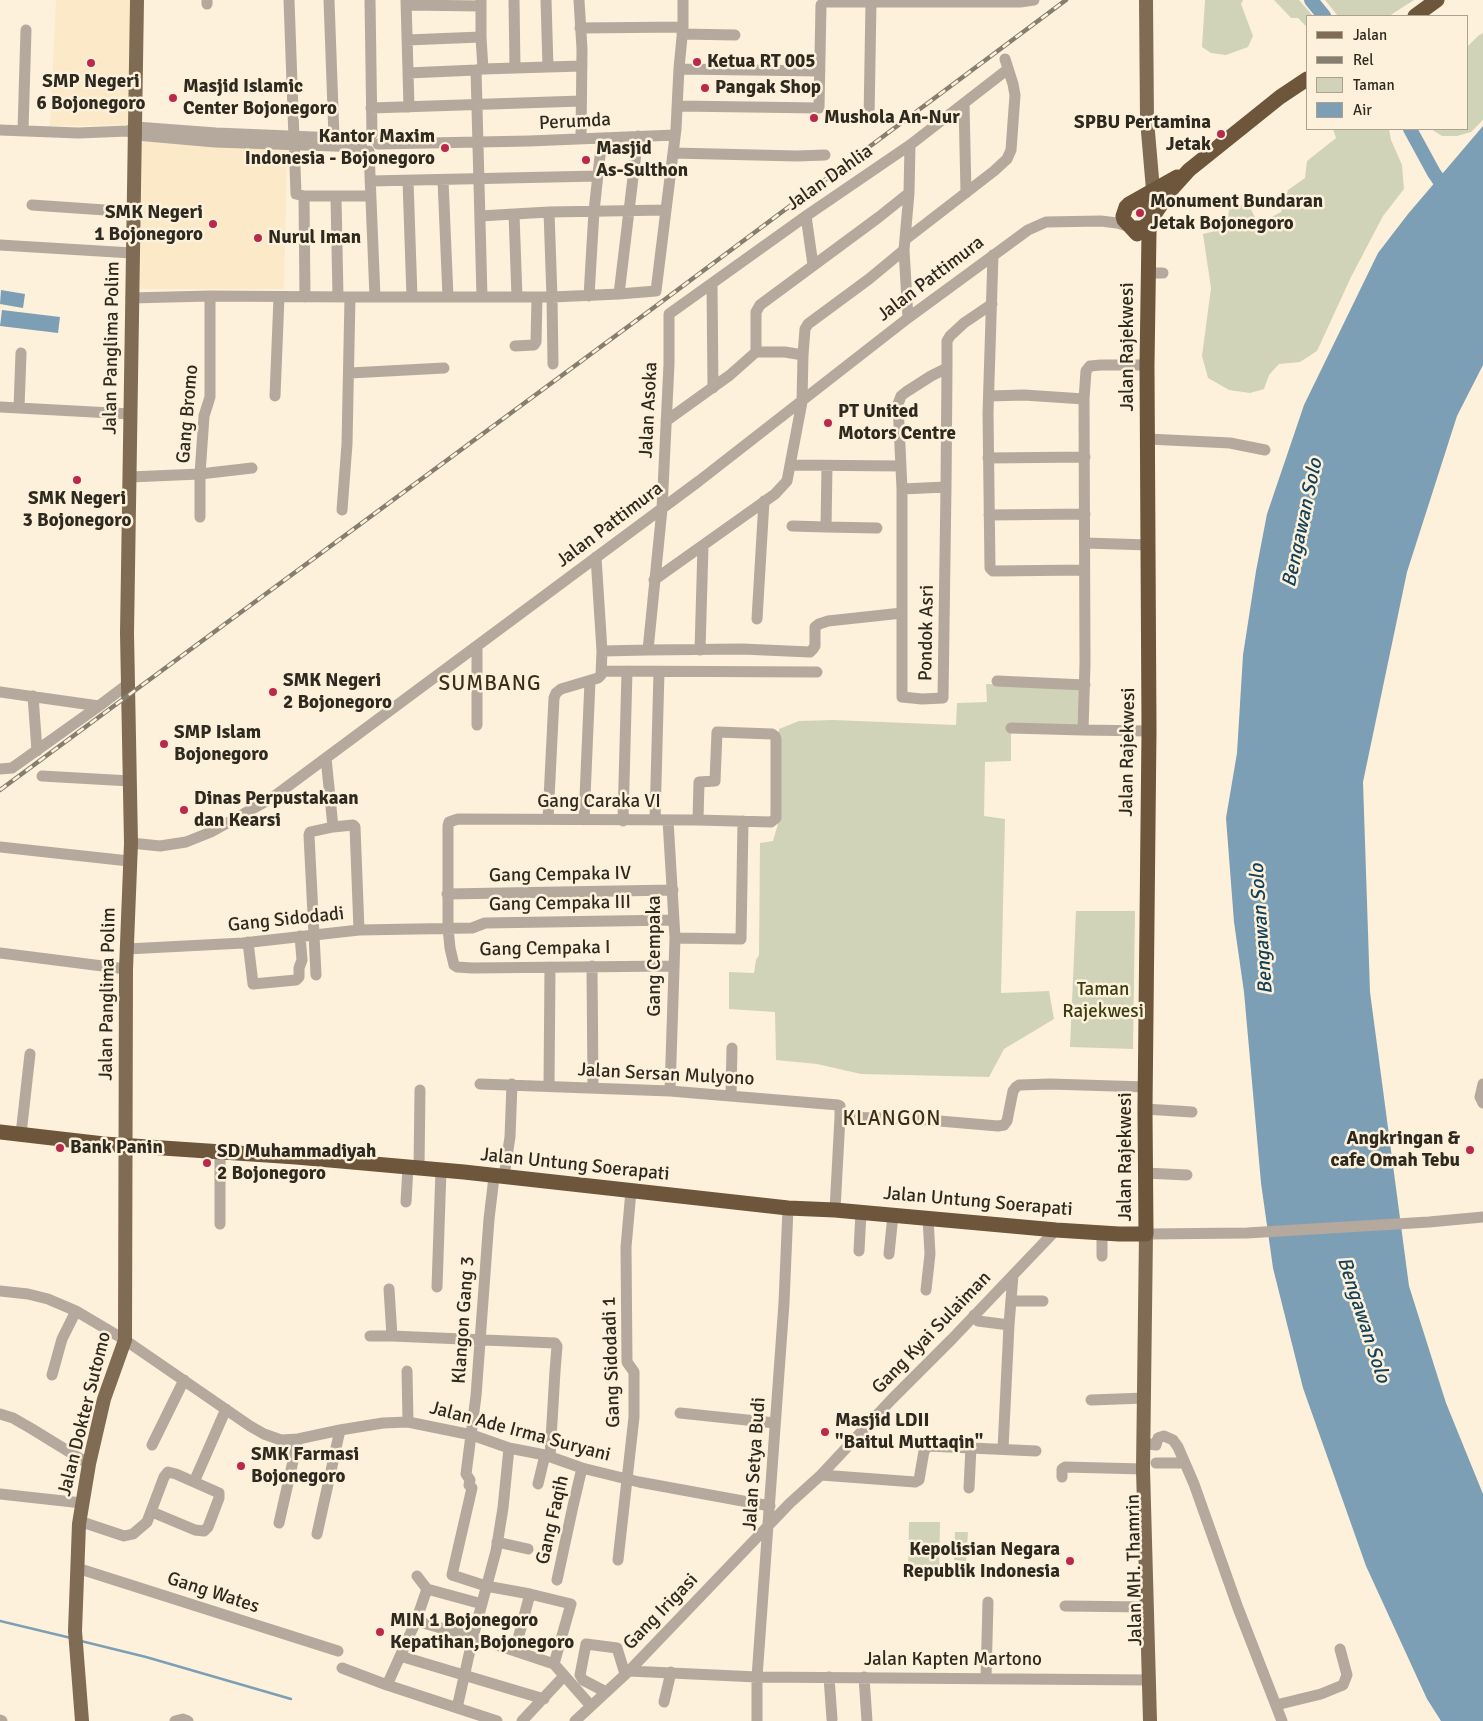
<!DOCTYPE html>
<style>
body{margin:0}
#map{position:relative;width:1483px;height:1721px;overflow:hidden;background:#fdf1db;font-family:Signika,sans-serif}
canvas{display:block}
.legend{position:absolute;left:1306px;top:15px;width:162px;height:115px;box-sizing:border-box;background:#fdf1db;border:1px solid #aba190;margin:0;padding:6px 9px;list-style:none;font-size:15px;color:#2f2a1f}
.legend li{display:flex;align-items:center;gap:10px;height:25px}
.legend b{width:25px;border:1px solid #aba190}
</style>
<div id="map">
<canvas width="1483" height="1721"></canvas>
<ul class="legend">
<li><b style="height:6px;background:#806c54"></b>Jalan</li>
<li><b style="height:6px;background:#867f6f"></b>Rel</li>
<li><b style="height:14px;background:#d0d3b8"></b>Taman</li>
<li><b style="height:14px;background:#7c9fb5"></b>Air</li>
</ul>
</div>
<script>
const context = document.querySelector('canvas').getContext('2d');
context.lineJoin = 'round';
function paint(path, color) { context.fillStyle = color; context.fill(path, 'evenodd'); }
const toPath = rows => new Path2D(rows.map(r => 'M' + r).join(''));
function stroke(path, color, width, dash) { context.strokeStyle = color; context.lineWidth = width; context.lineCap = dash ? 'butt' : 'round'; context.setLineDash(dash || []); context.stroke(path); }
function drawText(font, color, halo, rows, align = 'center') {
  context.font = font + ' Signika,sans-serif'; context.lineWidth = 5; context.setLineDash([]); context.textBaseline = 'middle'; context.strokeStyle = halo; context.fillStyle = color; for (const [text, x, y, turn = 0] of rows) {
    context.save(); context.translate(x, y); context.rotate((+turn || 0) * Math.PI / 180); context.textAlign = isNaN(turn) ? turn : align; if (halo) context.strokeText(text, 0, 0); context.fillText(text, 0, 0); context.restore();
  }
}
paint(toPath([
 [56,0,131,0,129,125,50,126],
 [142,139,287,144,284,289,140,289]
]), '#fce9c7');
paint(toPath([
 [1205,0,1243,0,1241,4,1253,36,1248,47,1226,55,1211,53,1202,47],
 [1274,0,1299,0,1313,16,1307,16,1307,27,1298,18,1291,18],
 [1325,0,1414,0,1389,16,1338,16],
 [1483,33,1483,120,1471,132,1457,136,1442,136,1431,129,1467,129,1467,47,1478,36],
 [1333,129,1389,129,1391,140,1402,165,1404,189,1383,216,1351,277,1317,351,1300,362,1279,364,1269,375,1264,389,1250,393,1229,390,1208,378,1202,356,1211,288,1203,234,1227,228,1229,209,1248,203,1258,224,1281,212,1288,190,1305,178,1307,161,1336,138],
 [986,684,1082,687,1080,725,1011,733,1011,761,985,762,984,816,1005,819,1001,993,1049,991,1054,1019,1004,1049,989,1077,861,1074,817,1064,776,1060,775,1012,729,1009,729,972,754,973,756,960,759,955,760,843,773,841,778,824,779,729,799,721,833,720,956,725,957,703,987,702],
 [1076,911,1135,911,1133,1049,1070,1047],
 [909,1522,940,1522,939,1573,908,1572],
 [955,1532,968,1532,966,1561,954,1560]
]), '#d0d3b8');
paint(toPath([
 [1483,126,1483,365,1457,416,1407,572,1363,782,1370,992,1409,1286,1446,1403,1483,1494,1483,1721,1441,1721,1427,1699,1366,1566,1303,1388,1273,1268,1261,1183,1244,992,1234,922,1226,818,1237,753,1243,655,1256,571,1267,514,1304,405,1378,253,1408,214],
 [1,290,25,294,23,308,0,304],
 [2,310,60,317,58,333,0,326]
]), '#7c9fb5');
stroke(toPath([
 [0,1621,71,1638],
 [81,1641,146,1657,291,1699]
]), '#7c9fb5', 2.5);
stroke(toPath([
 [1311,0,1324,16],
 [1410,129,1434,173,1448,193]
]), '#7c9fb5', 14);
stroke(toPath([
 [207,0,207,4],
 [289,0,296,194,304,196,370,196],
 [329,0,334,137],
 [370,0,372,135],
 [406,0,409,107],
 [481,0,481,37],
 [514,0,515,68],
 [579,0,582,49,581,139],
 [406,5,481,6],
 [580,28,683,27],
 [682,34,735,35],
 [407,40,481,37,483,69,476,70,482,297],
 [548,67,582,66],
 [483,69,548,67,546,0],
 [679,69,820,71],
 [408,73,476,70],
 [964,103,966,193],
 [678,106,819,108,821,5,824,2,1020,2,1034,0],
 [371,108,581,101],
 [869,119,871,2],
 [0,130,78,133,128,131,136,127,216,133,362,139],
 [23,130,26,30],
 [128,131,136,135,215,142,362,147],
 [638,136,619,294,656,291,676,129,679,68,683,27,683,0],
 [378,144,529,141,675,135],
 [369,151,375,297],
 [673,153,797,156,825,155],
 [443,180,448,297],
 [370,181,598,176],
 [408,181,412,297],
 [909,193,910,145],
 [304,196,305,297],
 [336,197,338,297],
 [32,205,134,212],
 [480,216,514,214],
 [806,216,813,265],
 [906,239,994,171,1007,159,1011,150,1015,95,1013,84,1005,59],
 [0,245,132,253],
 [904,250,908,318],
 [993,255,988,413,990,568,993,571,1084,570],
 [1149,273,1163,273],
 [712,284,713,388],
 [589,296,594,211,602,138],
 [517,297,514,214,549,212],
 [131,298,210,296],
 [515,346,534,345,536,342,537,297],
 [553,364,552,297,619,294],
 [1147,365,1101,365,1090,366,1086,371,1084,399,1085,664,1083,730,1149,731],
 [350,373,444,368],
 [275,396,279,297],
 [989,396,1024,395,1084,399],
 [0,407,130,414],
 [19,408,21,353],
 [666,421,730,375,756,352,785,352,803,355],
 [1148,439,1230,443,1265,450],
 [988,458,1085,457],
 [791,465,901,466],
 [827,466,826,527,877,528],
 [130,477,200,474,252,468],
 [946,487,947,368],
 [342,510,347,444,350,297,552,297,549,212,666,210],
 [989,515,1085,514],
 [200,517,200,474,204,416,210,397,210,296,350,297],
 [792,526,826,527],
 [1085,543,1149,545],
 [596,557,602,651,648,650,662,509,669,364,669,314,806,216,910,145,1008,69],
 [654,580,775,494,787,481,802,402,803,355,805,329,808,324,869,279,904,250,909,193,879,217,760,305,756,312,756,352],
 [902,613,902,489],
 [757,619,764,501],
 [648,650,742,649,810,652,813,649,815,646,815,627,819,624,828,621,902,613,902,697,922,699,943,698,946,487,902,489,898,404,901,396,906,392,931,376,947,368,947,341,950,336,964,323,992,304],
 [700,650,703,546],
 [602,671,817,672],
 [997,681,1085,685],
 [0,692,99,706,128,684],
 [33,696,37,751],
 [477,725,477,647],
 [1011,728,1083,730],
 [0,769,12,768,99,706],
 [42,776,130,781],
 [548,819,554,698,556,693,561,689,598,678,601,675,602,651],
 [584,820,590,681],
 [655,820,659,672],
 [668,820,675,938,670,1091],
 [623,821,627,671],
 [333,827,353,825,355,827,359,930],
 [131,843,160,846,186,842,211,832,272,798,699,481,908,318,1028,230,1046,222,1101,221,1117,223,1131,227],
 [0,847,129,861],
 [447,894,673,890],
 [675,938,741,939,743,821],
 [248,942,253,984,296,980,299,977,299,968,302,960,300,936],
 [127,949,243,943,359,930,472,928,485,923,674,920],
 [0,953,126,969],
 [592,966,593,1088],
 [674,966,472,968,457,967,454,965,450,948,448,928,448,826,449,822,458,819,698,820,771,822,776,818,776,739,775,736,772,734,717,732,715,781,699,782,698,820],
 [316,975,309,835,310,832,333,827,326,758],
 [480,1084,670,1091,838,1105,840,1106,840,1117,835,1210],
 [1483,1084,1480,1097,1483,1103],
 [549,1086,550,967],
 [731,1095,732,1048],
 [1145,1109,1192,1112],
 [840,1117,916,1119,998,1126,1004,1125,1007,1121,1013,1091,1016,1087,1019,1085,1050,1084,1146,1087],
 [21,1134,30,1054],
 [220,1151,220,1224],
 [419,1168,420,1090],
 [1145,1173,1187,1175],
 [494,1177,489,1219,476,1396,466,1474,470,1480,469,1485,472,1488,452,1575,486,1586,530,1594,571,1604,554,1664],
 [502,1177,505,1170,510,1137,512,1084],
 [406,1202,408,1167],
 [1146,1234,1247,1233,1429,1222,1483,1217],
 [859,1251,861,1212],
 [889,1254,893,1215],
 [1102,1256,1102,1233],
 [437,1287,441,1170],
 [389,1289,392,1336,555,1343,557,1346,555,1371,550,1457],
 [926,1290,930,1254,928,1218],
 [0,1291,28,1294,48,1299,76,1311,125,1340,250,1426,264,1434,281,1440,298,1439,340,1430,383,1423,408,1422,472,1435,509,1448,545,1455,582,1468,639,1482,770,1506],
 [1011,1301,1043,1301],
 [974,1315,978,1321,1009,1325],
 [370,1336,392,1336],
 [407,1371,408,1422],
 [52,1375,62,1339,76,1311],
 [1091,1400,1145,1398],
 [680,1413,775,1423],
 [0,1414,13,1418,32,1429,89,1464],
 [1149,1444,1156,1445,1158,1438,1164,1436,1173,1440,1178,1447,1194,1484,1238,1608,1282,1721],
 [152,1445,184,1380],
 [1003,1449,1009,1325,1013,1275],
 [1156,1463,1185,1463],
 [821,1475,915,1482,919,1480,924,1451,928,1446,1036,1451],
 [1062,1477,1062,1469,1065,1467,1143,1469],
 [194,1482,226,1409],
 [538,1484,545,1455],
 [969,1488,971,1447],
 [0,1494,82,1503],
 [79,1521,124,1536,133,1534,147,1522,164,1477,168,1472,176,1474,219,1493,219,1498,208,1527,204,1531,195,1530,152,1512],
 [279,1523,298,1439],
 [317,1534,340,1430],
 [497,1542,528,1549],
 [618,1560,634,1417,634,1372,627,1362,626,1247,631,1191],
 [77,1568,338,1651],
 [417,1576,427,1589],
 [557,1580,573,1506,582,1468],
 [482,1604,427,1589,416,1621,387,1685,497,1721],
 [1065,1606,1147,1607],
 [416,1621,473,1637,554,1664,591,1706],
 [515,1650,530,1594],
 [400,1656,544,1699],
 [342,1668,387,1685],
 [629,1671,757,1677,1149,1680],
 [829,1677,832,1719],
 [864,1677,867,1721],
 [986,1678,988,1602],
 [606,1692,583,1680,580,1675,586,1644,617,1648,625,1674],
 [664,1702,671,1672],
 [1276,1705,1321,1694,1343,1685,1347,1675,1340,1649],
 [457,1708,473,1637,496,1551,503,1508,509,1448],
 [0,1720,2,1721],
 [175,1721,183,1719,188,1721],
 [522,1721,564,1676],
 [575,1721,629,1671,790,1503,821,1475,892,1399,952,1339,1056,1230],
 [757,1721,757,1677,784,1303,788,1208]
]), '#b4a99c', 11);
stroke(toPath([
 [1146,0,1147,120,1153,190,1151,214],
 [1146,1234,1143,1469,1150,1721],
 [82,1721,75,1631,79,1524,89,1464,104,1399,125,1340,126,969,131,843,127,633,137,0]
]), '#806c54', 14);
stroke(toPath([
 [1415,16,1437,0],
 [1132,228,1142,228,1148,224,1170,191,1189,170,1280,97,1307,79],
 [1137,234,1124,220,1123,216,1126,207,1129,204,1177,177],
 [0,1132,104,1144,296,1157,464,1172,788,1208,835,1210,1056,1230,1119,1234,1146,1234,1145,1109,1149,731,1147,365,1149,233,1151,214,1147,205,1142,202,1134,202,1129,204]
]), '#6d563b', 15);
const rail = toPath([
 [0,790,660,303,1066,0]
]);
stroke(rail, '#867f6f', 4.5);
stroke(rail, '#fdf1db', 2.5, [8]);
for (const [x, y, r, color] of [
 [697,62,5,"#ba294b"],
 [91,63,5,"#ba294b"],
 [705,88,5,"#ba294b"],
 [173,98,5,"#ba294b"],
 [814,118,5,"#ba294b"],
 [1221,134,5,"#ba294b"],
 [445,148,5,"#ba294b"],
 [586,160,5,"#ba294b"],
 [1140,213,5,"#ba294b"],
 [213,224,5,"#ba294b"],
 [258,238,5,"#ba294b"],
 [828,423,5,"#ba294b"],
 [77,480,5,"#ba294b"],
 [273,692,5,"#ba294b"],
 [164,744,5,"#ba294b"],
 [184,810,5,"#ba294b"],
 [60,1148,5,"#ba294b"],
 [1470,1150,5,"#ba294b"],
 [207,1163,5,"#ba294b"],
 [825,1432,5,"#ba294b"],
 [241,1466,5,"#ba294b"],
 [1070,1561,5,"#ba294b"],
 [380,1632,5,"#ba294b"]
]) { const dot = new Path2D(); dot.arc(x, y, r, 0, 2 * Math.PI); context.fillStyle = color; context.fill(dot); stroke(dot, '#fdf1db', 2); }
drawText('bold 19px', '#2f2a1f', '#fdf1db', [
 ["Ketua RT 005",707,62],
 ["SMP Negeri",91,82,"center"],
 ["6 Bojonegoro",91,104,"center"],
 ["Masjid Islamic",183,87],
 ["Center Bojonegoro",183,109],
 ["Pangak Shop",715,88],
 ["Mushola An-Nur",824,118],
 ["SPBU Pertamina",1211,123,"right"],
 ["Jetak",1211,145,"right"],
 ["Kantor Maxim",435,137,"right"],
 ["Indonesia - Bojonegoro",435,159,"right"],
 ["Masjid",596,149],
 ["As-Sulthon",596,171],
 ["Monument Bundaran",1150,202],
 ["Jetak Bojonegoro",1150,224],
 ["SMK Negeri",203,213,"right"],
 ["1 Bojonegoro",203,235,"right"],
 ["Nurul Iman",268,238],
 ["PT United",838,412],
 ["Motors Centre",838,434],
 ["SMK Negeri",77,499,"center"],
 ["3 Bojonegoro",77,521,"center"],
 ["SMK Negeri",283,681],
 ["2 Bojonegoro",283,703],
 ["SMP Islam",174,733],
 ["Bojonegoro",174,755],
 ["Dinas Perpustakaan",194,799],
 ["dan Kearsi",194,821],
 ["Angkringan &",1460,1139,"right"],
 ["cafe Omah Tebu",1460,1161,"right"],
 ["Bank Panin",70,1148],
 ["SD Muhammadiyah",217,1152],
 ["2 Bojonegoro",217,1174],
 ["Masjid LDII",835,1421],
 ["\"Baitul Muttaqin\"",835,1443],
 ["SMK Farmasi",251,1455],
 ["Bojonegoro",251,1477],
 ["Kepolisian Negara",1060,1550,"right"],
 ["Republik Indonesia",1060,1572,"right"],
 ["MIN 1 Bojonegoro",390,1621],
 ["Kepatihan,Bojonegoro",390,1643]
], 'left');
drawText('19px', '#2f2a1f', '#fdf1db', [
 ["Perumda",575,122,-3],
 ["Jalan Dahlia",830,178,-35],
 ["Jalan Pattimura",931,279,-37],
 ["Jalan Rajekwesi",1128,347,-90],
 ["Jalan Panglima Polim",112,348,-89],
 ["Jalan Asoka",649,410,-87],
 ["Gang Bromo",188,414,-85],
 ["Jalan Pattimura",610,525,-37],
 ["Pondok Asri",927,633,-89],
 ["Jalan Rajekwesi",1128,752,-89],
 ["Gang Caraka VI",599,802],
 ["Gang Cempaka IV",560,875,-1],
 ["Gang Cempaka III",560,904,-1],
 ["Gang Sidodadi",286,920,-6],
 ["Gang Cempaka I",545,949,-1],
 ["Gang Cempaka",655,956,-90],
 ["Jalan Panglima Polim",108,994,-89],
 ["Jalan Sersan Mulyono",666,1075,3],
 ["Jalan Rajekwesi",1126,1157,-90],
 ["Jalan Untung Soerapati",575,1165,6],
 ["Jalan Untung Soerapati",978,1202,5],
 ["Klangon Gang 3",464,1320,-86],
 ["Gang Kyai Sulaiman",932,1333,-46],
 ["Gang Sidodadi 1",612,1362,-92],
 ["Jalan Dokter Sutomo",85,1414,-76],
 ["Jalan Ade Irma Suryani",520,1432,15],
 ["Jalan Setya Budi",755,1464,-86],
 ["Gang Faqih",553,1520,-77],
 ["Jalan MH. Thamrin",1135,1570,-91],
 ["Gang Wates",213,1593,18],
 ["Gang Irigasi",661,1612,-46],
 ["Jalan Kapten Martono",953,1660]
]);
drawText('19px', '#3a3d10', '#fdf1db', [
 ["Taman",1103,990],
 ["Rajekwesi",1103,1012]
]);
drawText('italic 20px', '#134159', '#fdf1db', [
 ["Bengawan Solo",1303,523,-78],
 ["Bengawan Solo",1262,929,-94],
 ["Bengawan Solo",1363,1320,72]
]);
context.letterSpacing = '1px';
drawText('21px', '#3b2f19', '#fdf1db', [
 ["SUMBANG",490,684],
 ["KLANGON",892,1119]
]);
context.letterSpacing = '0px';
</script>
